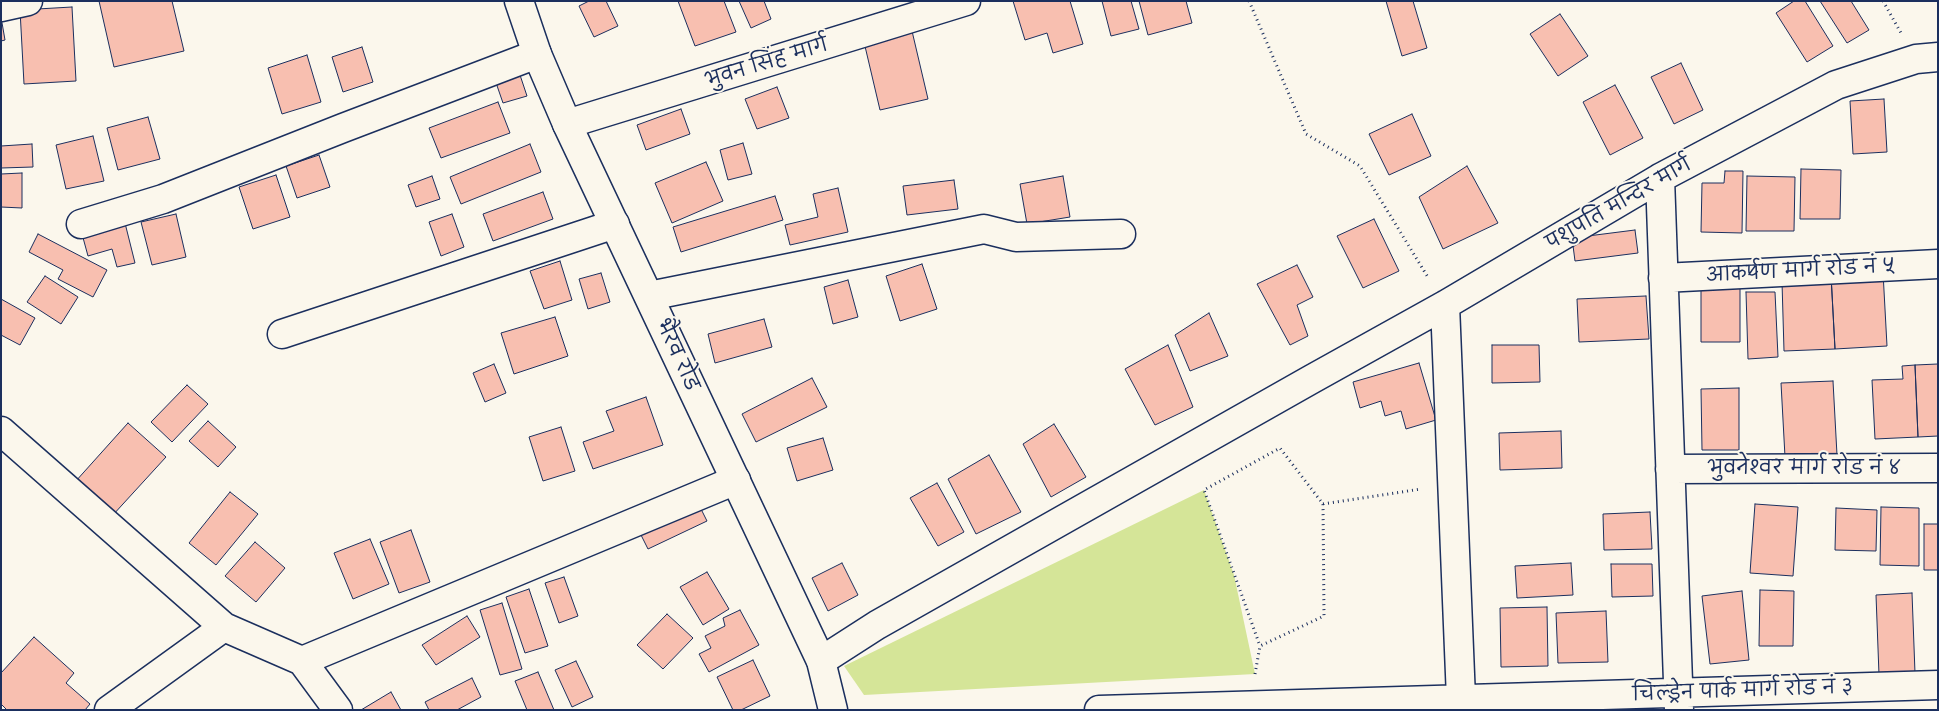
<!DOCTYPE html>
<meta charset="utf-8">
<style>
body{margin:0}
#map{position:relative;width:1939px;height:711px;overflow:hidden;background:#fbf7ec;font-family:"Comic Neue",sans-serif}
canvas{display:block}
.frame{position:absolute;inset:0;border:2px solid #1b2f5e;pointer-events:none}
</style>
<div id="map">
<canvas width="1939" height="711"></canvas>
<div class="frame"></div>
</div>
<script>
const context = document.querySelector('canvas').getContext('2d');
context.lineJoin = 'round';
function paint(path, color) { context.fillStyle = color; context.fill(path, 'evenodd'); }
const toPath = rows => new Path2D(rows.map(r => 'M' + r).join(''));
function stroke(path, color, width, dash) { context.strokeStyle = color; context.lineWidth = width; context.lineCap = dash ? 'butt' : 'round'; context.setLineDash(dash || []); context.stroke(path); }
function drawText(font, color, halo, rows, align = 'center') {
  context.font = font + ' "Comic Neue","Playpen Sans Deva",sans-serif'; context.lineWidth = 4; context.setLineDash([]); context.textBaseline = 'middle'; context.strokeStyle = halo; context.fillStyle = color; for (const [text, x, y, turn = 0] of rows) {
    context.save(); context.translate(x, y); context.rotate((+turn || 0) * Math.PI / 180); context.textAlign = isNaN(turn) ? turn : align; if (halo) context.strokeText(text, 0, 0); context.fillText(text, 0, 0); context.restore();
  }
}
paint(toPath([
 [1204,490,1234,575,1255,674,864,695,844,666]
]), '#d5e598');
const building = toPath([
 [99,1,172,1,184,51,114,67,99,1],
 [589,1,606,1,618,26,594,37,579,6,589,1],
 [678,1,724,1,736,32,695,46,678,1],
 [739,1,764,1,771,19,751,28,739,1],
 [1013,1,1070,1,1083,44,1053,53,1047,33,1025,40,1013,1],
 [1102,1,1131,1,1139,29,1111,36,1102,1],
 [1139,1,1186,1,1192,23,1148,35,1139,1],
 [1386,1,1413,1,1427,48,1402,56,1386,1],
 [1794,1,1805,1,1833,46,1807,62,1776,13,1794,1],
 [1820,1,1851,1,1869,30,1847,43,1820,1],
 [72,7,76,81,24,84,20,10,72,7],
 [1560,14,1588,56,1558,76,1530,34,1560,14],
 [1,17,5,40,1,41,1,17],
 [912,31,928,99,880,110,864,42,912,31],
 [362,47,373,82,343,92,332,57,362,47],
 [307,55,321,102,282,114,268,68,307,55],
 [1681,63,1703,110,1674,124,1651,77,1681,63],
 [518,69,527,96,503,103,494,77,518,69],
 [1615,85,1643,138,1610,155,1583,102,1615,85],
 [777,87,789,118,757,129,745,99,777,87],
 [1884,99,1887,152,1853,154,1850,101,1884,99],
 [498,102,510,133,441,158,429,128,498,102],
 [681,109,690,134,646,150,637,125,681,109],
 [1412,114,1431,156,1389,175,1369,134,1412,114],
 [148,117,160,159,118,170,107,128,148,117],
 [93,136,104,181,66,189,56,145,93,136],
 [743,143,752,174,728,180,720,150,743,143],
 [32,144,33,167,1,168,1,146,32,144],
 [530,144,541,172,461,204,450,177,530,144],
 [319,155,330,187,297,198,286,166,319,155],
 [706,162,723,201,672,223,655,183,706,162],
 [1467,166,1498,223,1443,249,1419,197,1467,166],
 [1801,169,1841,170,1840,219,1800,219,1801,169],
 [1725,171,1743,171,1742,233,1701,232,1702,183,1724,183,1725,171],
 [22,173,22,208,1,207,1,174,22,173],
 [276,175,290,217,253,229,239,187,276,175],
 [432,176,440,199,416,207,408,185,432,176],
 [1063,176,1070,217,1027,224,1020,184,1063,176],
 [1747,176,1795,177,1794,231,1746,231,1747,176],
 [954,180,958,209,907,215,903,186,954,180],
 [838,188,848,232,790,245,785,225,818,217,813,194,838,188],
 [543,192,553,219,493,241,483,214,543,192],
 [775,196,783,220,681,252,673,227,775,196],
 [176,214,186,257,152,265,141,222,176,214],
 [452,214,464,247,441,256,429,222,452,214],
 [1374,219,1399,271,1363,288,1337,236,1374,219],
 [125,223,135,263,117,267,112,249,88,256,82,234,125,223],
 [1635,230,1638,253,1575,261,1572,238,1635,230],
 [38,234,107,270,93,297,58,279,63,270,29,252,38,234],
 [560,261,572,300,544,309,530,271,560,261],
 [922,264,937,309,900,321,886,276,922,264],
 [1297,265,1313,297,1297,305,1308,336,1290,345,1257,284,1297,265],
 [1883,272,1887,346,1835,349,1831,275,1883,272],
 [601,273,610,302,588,309,579,279,601,273],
 [1831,275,1835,349,1784,351,1782,282,1831,275],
 [45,276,78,297,61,324,27,302,45,276],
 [848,280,858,317,833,324,824,287,848,280],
 [1701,286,1740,286,1740,342,1701,342,1701,286],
 [1746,292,1775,292,1778,357,1748,359,1746,292],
 [1646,296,1649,339,1579,342,1577,299,1646,296],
 [1,299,35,318,20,345,1,335,1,299],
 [1209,313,1228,356,1190,371,1175,335,1209,313],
 [555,317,568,356,514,374,501,333,555,317],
 [764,319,772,347,715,363,708,334,764,319],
 [1168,345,1193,407,1155,425,1125,369,1168,345],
 [1492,345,1539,345,1540,382,1492,383,1492,345],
 [1419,363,1436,420,1406,429,1401,411,1385,416,1381,401,1360,408,1353,382,1419,363],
 [494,364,506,393,485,402,473,373,494,364],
 [1938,364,1938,436,1918,437,1915,365,1938,364],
 [1915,365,1918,437,1875,439,1872,380,1903,379,1902,366,1915,365],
 [812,378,827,407,756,442,742,414,812,378],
 [1833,381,1837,455,1785,457,1781,383,1833,381],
 [187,385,208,404,172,442,151,422,187,385],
 [1739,388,1739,450,1702,450,1701,389,1739,388],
 [646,397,663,445,593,469,583,442,614,431,606,411,646,397],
 [208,421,236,447,218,467,189,441,208,421],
 [128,423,166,457,112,516,75,482,128,423],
 [1054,424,1086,477,1051,497,1023,444,1054,424],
 [561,427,575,471,543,481,529,437,561,427],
 [1561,431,1562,468,1500,470,1499,433,1561,431],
 [823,438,833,470,797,481,787,448,823,438],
 [989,455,1021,512,976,534,948,479,989,455],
 [937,483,964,532,938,546,910,498,937,483],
 [230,492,258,514,216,565,189,543,230,492],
 [698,503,707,521,648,549,639,531,698,503],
 [1755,504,1798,507,1793,576,1750,573,1755,504],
 [1881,507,1919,508,1919,566,1880,565,1881,507],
 [1836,508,1877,510,1876,551,1835,550,1836,508],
 [1650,512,1652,549,1604,550,1603,514,1650,512],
 [1924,524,1938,524,1938,570,1924,570,1924,524],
 [411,530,430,582,399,593,380,542,411,530],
 [370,539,389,584,353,599,334,553,370,539],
 [255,542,285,568,256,602,225,576,255,542],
 [842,563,858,595,828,611,812,578,842,563],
 [1571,563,1573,595,1517,598,1515,566,1571,563],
 [1611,564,1652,564,1653,596,1612,597,1611,564],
 [707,572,729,609,703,625,680,587,707,572],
 [564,577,578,616,559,623,545,583,564,577],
 [529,589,548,646,525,653,506,597,529,589],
 [1760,590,1794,591,1793,646,1759,646,1760,590],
 [1742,591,1749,660,1710,664,1702,596,1742,591],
 [1912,593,1915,673,1879,675,1876,595,1912,593],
 [502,603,522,669,500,675,480,610,502,603],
 [1547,607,1548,666,1501,667,1500,608,1547,607],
 [740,610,759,645,709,672,699,654,711,648,705,636,725,626,723,618,740,610],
 [1606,611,1608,662,1558,663,1556,613,1606,611],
 [667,614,693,638,663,669,637,645,667,614],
 [467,616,480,637,436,665,422,645,467,616],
 [34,637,74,673,66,683,90,704,85,710,7,710,1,704,1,673,34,637],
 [753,660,770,696,741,710,733,710,717,677,753,660],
 [576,661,593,697,572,707,555,670,576,661],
 [538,672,554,710,527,710,515,681,538,672],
 [472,678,481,697,457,710,429,710,425,702,472,678],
 [391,692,401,710,361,710,391,692]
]);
paint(building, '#f8bfb0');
stroke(building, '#1b2f5e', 1);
const street = toPath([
 [1,7,28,1],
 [567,124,966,1],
 [1660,178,1679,710],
 [81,224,163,199,343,128,537,54],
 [1663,278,1938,264],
 [649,296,984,229,1016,237,1121,234],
 [1445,305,1461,699],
 [282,334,615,224],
 [1,431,224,627,302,661,736,480],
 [1670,469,1938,468],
 [302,661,338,710],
 [821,661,877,625,1312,379,1445,305,1660,178,1836,85,1916,59,1938,57],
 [109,710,224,627],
 [1099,710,1938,685]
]);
const secondary = toPath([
 [519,1,537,54,567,124,821,661,833,710]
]);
stroke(street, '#1b2f5e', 31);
stroke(secondary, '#1b2f5e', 31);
stroke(toPath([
 [1249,1,1306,134,1360,166,1429,279],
 [1883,1,1901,33],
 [1323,504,1421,489],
 [1255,674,1260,646,1324,616,1323,504,1280,448,1204,490,1260,646]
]), '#1b2f5e', 3, [1, 4]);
stroke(street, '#fbf7ec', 28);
stroke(secondary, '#fbf7ec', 28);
drawText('19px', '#1b2f5e', '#fbf7ec', [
 ["भुवन सिंह मार्ग",767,63,-17],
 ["पशुपति मन्दिर मार्ग",1619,204,-30],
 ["आकर्षण मार्ग रोड नं ५",1800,271,-3],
 ["भैरव रोड",677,355,65],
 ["भुवनेश्वर मार्ग रोड नं ४",1804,469],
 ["चिल्ड्रेन पार्क मार्ग रोड नं ३",1743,691,-2]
]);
</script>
